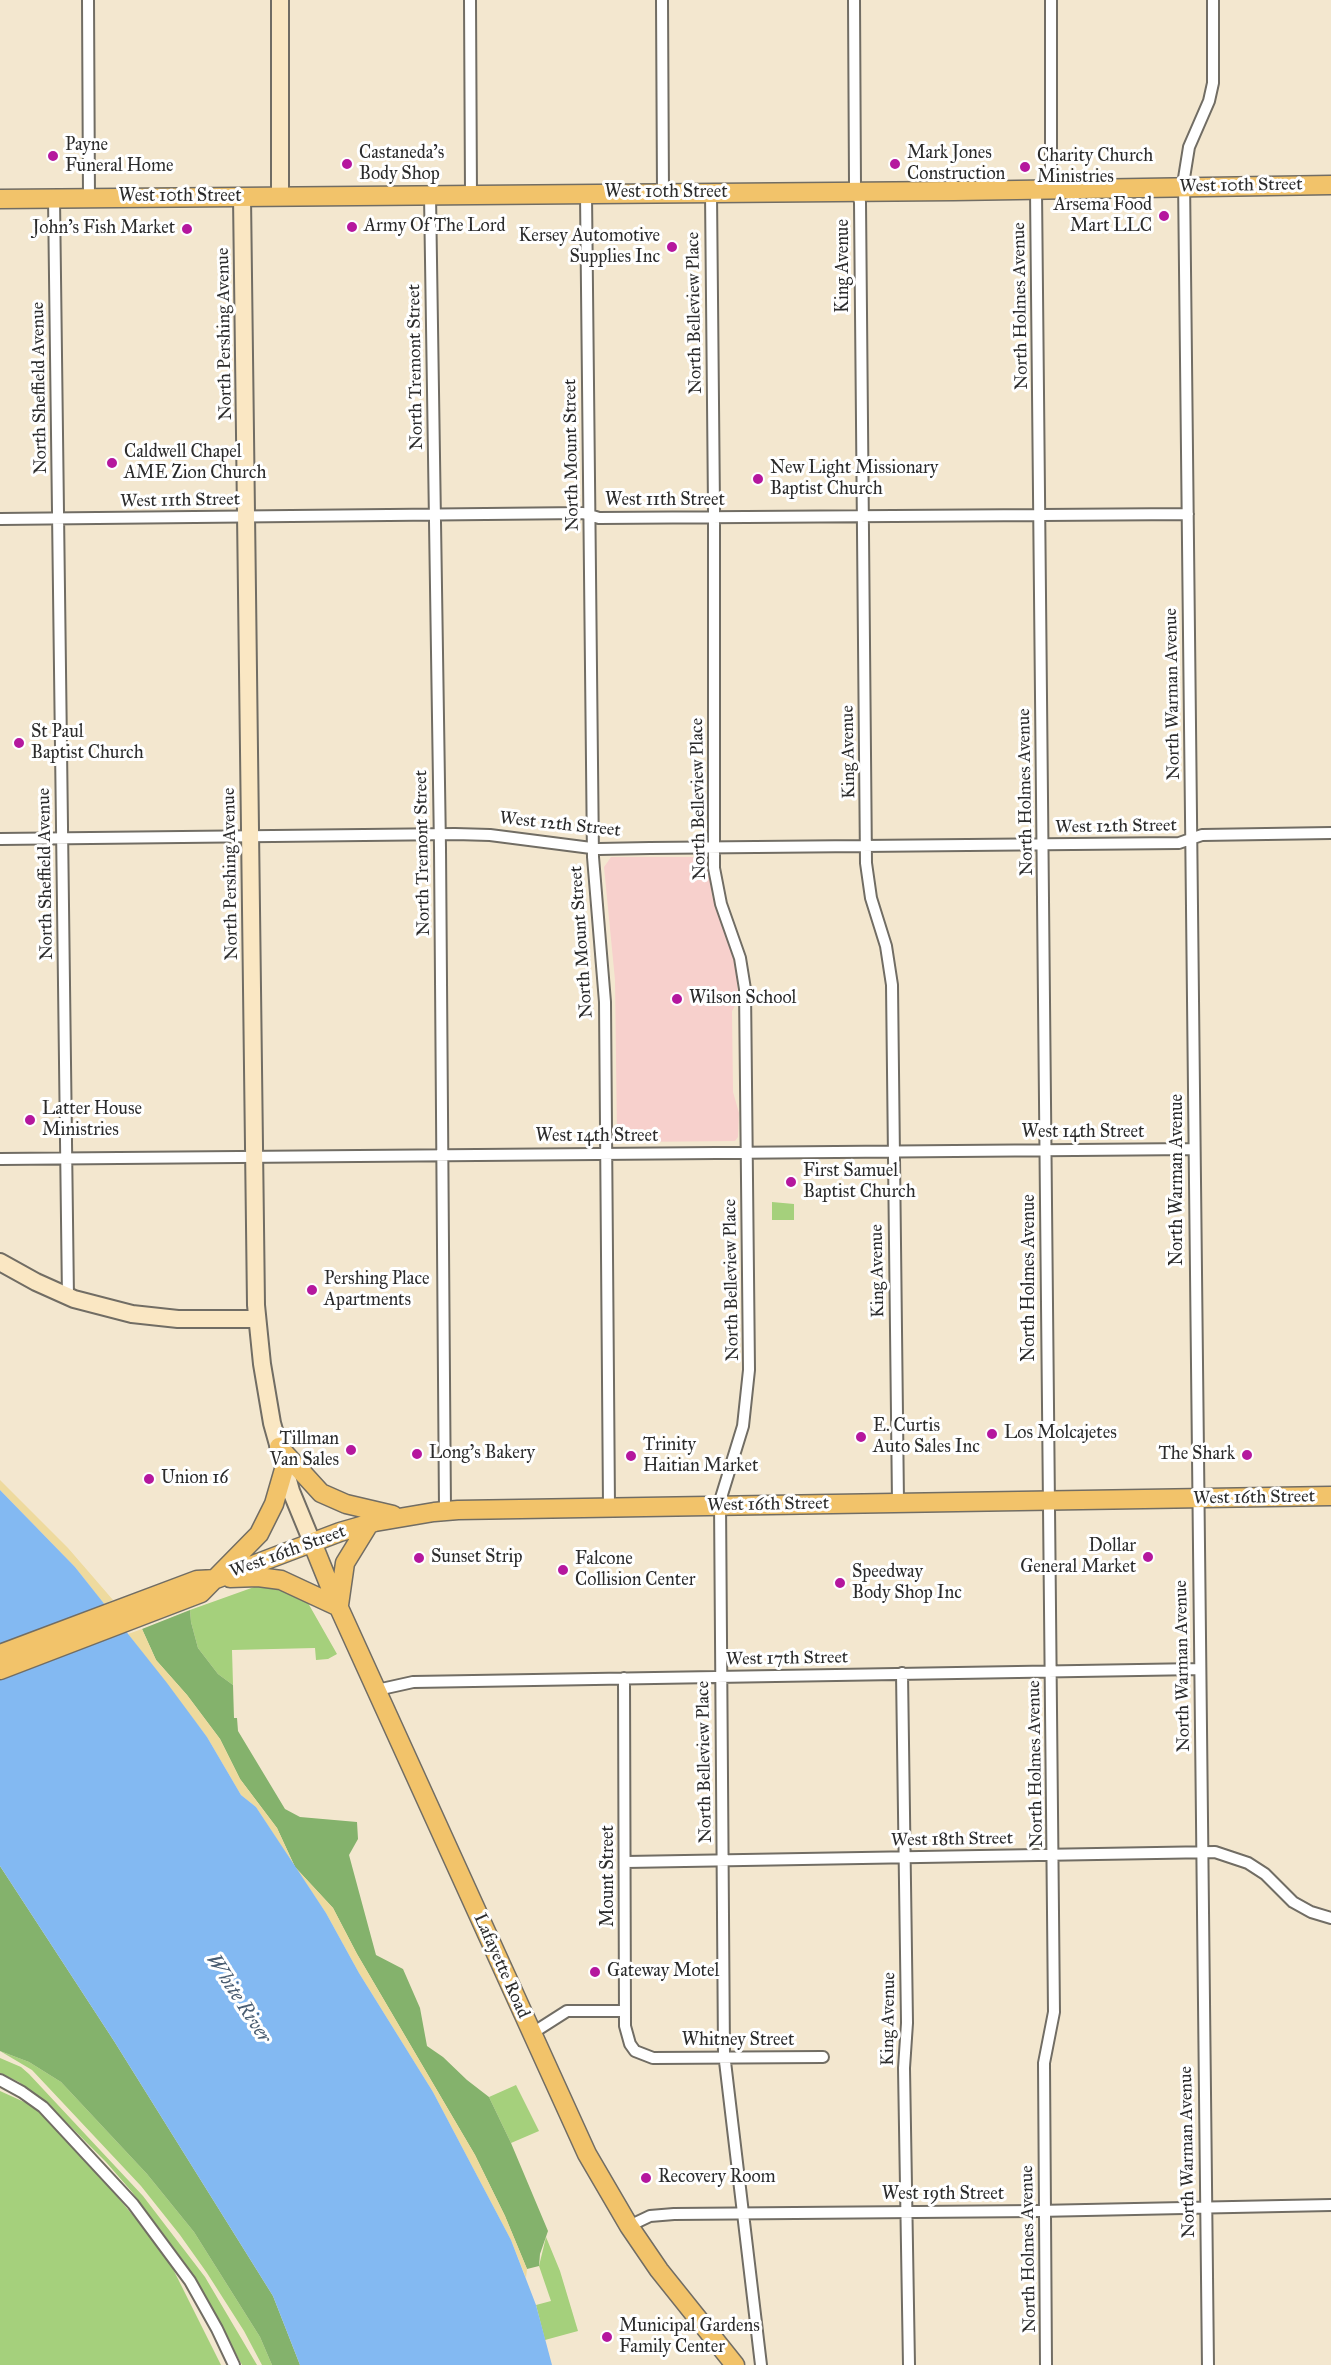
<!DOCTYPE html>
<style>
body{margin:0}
canvas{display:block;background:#f3e7cf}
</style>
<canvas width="1331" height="2365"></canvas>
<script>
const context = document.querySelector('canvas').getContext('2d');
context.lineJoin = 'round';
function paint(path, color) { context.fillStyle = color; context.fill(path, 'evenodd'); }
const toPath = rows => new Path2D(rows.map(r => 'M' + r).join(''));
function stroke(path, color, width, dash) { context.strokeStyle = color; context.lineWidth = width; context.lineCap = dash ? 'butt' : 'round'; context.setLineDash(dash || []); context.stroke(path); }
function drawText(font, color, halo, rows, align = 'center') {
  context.font = font + ' "IM FELL Great Primer",serif'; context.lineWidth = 6; context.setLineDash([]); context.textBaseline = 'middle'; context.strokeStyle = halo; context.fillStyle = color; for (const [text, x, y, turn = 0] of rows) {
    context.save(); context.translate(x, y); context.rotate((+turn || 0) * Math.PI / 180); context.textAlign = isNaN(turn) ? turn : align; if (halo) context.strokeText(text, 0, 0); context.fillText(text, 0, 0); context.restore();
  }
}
paint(toPath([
 [611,857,700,857,708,865,712,896,734,961,737,976,738,1001,732,1011,733,1092,739,1113,738,1137,735,1141,627,1142,620,1141,617,1137,615,980,604,867]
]), '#f7d0cc');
paint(toPath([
 [772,1202,794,1204,794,1220,772,1220],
 [257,1586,275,1587,308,1603,337,1654,328,1659,316,1660,315,1648,232,1650,233,1685,218,1674,198,1648,191,1622,190,1610],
 [0,2051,29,2062,61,2082,147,2174,194,2232,260,2337,272,2365,262,2365,244,2331,207,2273,180,2235,141,2186,32,2070],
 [0,2058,21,2067,29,2074,143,2196,205,2277,257,2365,242,2365,213,2310,185,2263,132,2192,106,2162,54,2110,19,2082,0,2073],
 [516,2085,539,2131,511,2143,489,2097],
 [0,2091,33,2106,95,2170,166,2255,221,2365,0,2365],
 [546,2237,560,2271,578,2331,545,2340,536,2305,551,2301,539,2266]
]), '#a5d07c');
paint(toPath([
 [190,1610,191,1622,198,1648,218,1674,233,1685,234,1718,237,1718,238,1731,285,1809,300,1817,357,1822,358,1839,349,1855,376,1955,403,1969,420,2008,427,2046,443,2057,467,2080,489,2097,511,2143,548,2231,540,2254,539,2266,527,2269,505,2216,475,2155,357,1954,333,1908,295,1867,277,1828,240,1779,220,1739,187,1695,156,1660,142,1629],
 [0,1866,114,2041,273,2296,300,2365,272,2365,260,2337,194,2232,147,2174,61,2082,29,2062,0,2051]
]), '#84b26c');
paint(toPath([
 [0,1480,68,1548,113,1600,104,1604,75,1567,0,1490],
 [142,1629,156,1660,187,1695,220,1739,240,1779,277,1828,295,1867,333,1908,357,1954,475,2155,505,2216,527,2269,526,2278,511,2240,433,2092,359,1973,326,1913,295,1867,256,1807,241,1795,207,1737,128,1634]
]), '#eeda9e');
paint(toPath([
 [0,1490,75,1567,167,1683,207,1737,241,1795,256,1807,326,1913,359,1973,433,2092,511,2240,536,2305,552,2365,300,2365,273,2296,114,2041,0,1866]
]), '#83b9f2');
const street = toPath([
 [88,0,89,198],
 [470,0,471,195],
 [662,0,663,193],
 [854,0,855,186,860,202,866,863,871,898,886,946,892,985,898,1502],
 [1051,0,1051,190],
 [1036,190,1054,2012,1044,2063,1046,2365],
 [711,193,714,507,714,868,721,904,740,958,745,989,749,1370,743,1426,720,1501,724,2053,761,2365],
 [586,194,593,857,605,1002,609,1507],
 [430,195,440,848,445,1511],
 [54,198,68,1297],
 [0,519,583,513,599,518,1188,514],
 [0,839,455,834,490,835,599,849,650,848,1179,843,1202,835,1331,833],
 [0,1159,1194,1149],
 [902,1673,907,2023,904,2068,909,2365],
 [624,1678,625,2026,630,2044,635,2051,653,2058,823,2057],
 [377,1690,413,1682,1199,1669],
 [626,1862,1215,1852,1248,1863,1265,1874,1293,1902,1311,1912,1331,1918],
 [531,2034,567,2011,625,2011],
 [0,2080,22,2092,43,2107,133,2204,190,2281,217,2329,234,2365],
 [629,2226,650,2216,674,2214,1037,2211,1331,2205],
 [1208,2365,1184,178,1189,147,1209,101,1213,83,1213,0]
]);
const secondary = toPath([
 [280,0,280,197],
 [242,197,256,1305,262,1364,272,1423,291,1491,312,1542],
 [0,1262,36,1282,74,1299,132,1314,178,1319,257,1319]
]);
const primary = toPath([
 [0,199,954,191,1331,185],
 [279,1447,321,1493,346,1504,393,1515],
 [312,1542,335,1599,587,2154,629,2226,659,2270,735,2365],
 [230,1578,258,1577,281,1580,339,1607],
 [339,1605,345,1563,369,1524],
 [0,1654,197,1580,216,1579,340,1532,375,1522,434,1512,458,1510,1331,1496],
 [0,1670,201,1593,259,1534,274,1504,285,1466]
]);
stroke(street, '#716d64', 14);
stroke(secondary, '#716d64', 20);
stroke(primary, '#716d64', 21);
stroke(street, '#fff', 10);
stroke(secondary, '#fae7c3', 16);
stroke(primary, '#f2c36a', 18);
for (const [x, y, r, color] of [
 [53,156,6,"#b5179e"],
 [347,164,6,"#b5179e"],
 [895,164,6,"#b5179e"],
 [1025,167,6,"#b5179e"],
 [1164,216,6,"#b5179e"],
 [352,227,6,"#b5179e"],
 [187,229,6,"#b5179e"],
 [672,247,6,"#b5179e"],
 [112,463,6,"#b5179e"],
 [758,479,6,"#b5179e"],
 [19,743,6,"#b5179e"],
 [677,999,6,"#b5179e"],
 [30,1120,6,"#b5179e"],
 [791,1182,6,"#b5179e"],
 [312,1290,6,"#b5179e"],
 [992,1434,6,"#b5179e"],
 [861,1437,6,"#b5179e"],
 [351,1450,6,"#b5179e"],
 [417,1454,6,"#b5179e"],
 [1247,1455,6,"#b5179e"],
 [631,1456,6,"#b5179e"],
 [149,1479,6,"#b5179e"],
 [1148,1557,6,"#b5179e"],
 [419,1558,6,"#b5179e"],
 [563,1570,6,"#b5179e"],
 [840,1583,6,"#b5179e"],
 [595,1972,6,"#b5179e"],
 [646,2178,6,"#b5179e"],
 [607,2337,6,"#b5179e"]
]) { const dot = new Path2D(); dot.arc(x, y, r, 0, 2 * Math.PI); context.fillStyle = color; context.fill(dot); stroke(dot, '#fff', 2); }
drawText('18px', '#2b2b2b', '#fff', [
 ["Payne",65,146],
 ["Funeral Home",65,167],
 ["Castaneda's",359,154],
 ["Body Shop",359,175],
 ["Mark Jones",907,154],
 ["Construction",907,175],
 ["Charity Church",1037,157],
 ["Ministries",1037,178],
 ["Arsema Food",1152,206,"right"],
 ["Mart LLC",1152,227,"right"],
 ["Army Of The Lord",364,227],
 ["John's Fish Market",175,229,"right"],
 ["Kersey Automotive",660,237,"right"],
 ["Supplies Inc",660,258,"right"],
 ["Caldwell Chapel",124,453],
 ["AME Zion Church",124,474],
 ["New Light Missionary",770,469],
 ["Baptist Church",770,490],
 ["St Paul",31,733],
 ["Baptist Church",31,754],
 ["Wilson School",689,999],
 ["Latter House",42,1110],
 ["Ministries",42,1131],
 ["First Samuel",803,1172],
 ["Baptist Church",803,1193],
 ["Pershing Place",324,1280],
 ["Apartments",324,1301],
 ["E. Curtis",873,1427],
 ["Auto Sales Inc",873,1448],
 ["Los Molcajetes",1004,1434],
 ["Tillman",339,1440,"right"],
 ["Van Sales",339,1461,"right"],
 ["Trinity",643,1446],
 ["Haitian Market",643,1467],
 ["Long's Bakery",429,1454],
 ["The Shark",1235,1455,"right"],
 ["Union 16",161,1479],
 ["Dollar",1136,1547,"right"],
 ["General Market",1136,1568,"right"],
 ["Sunset Strip",431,1558],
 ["Falcone",575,1560],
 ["Collision Center",575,1581],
 ["Speedway",852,1573],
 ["Body Shop Inc",852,1594],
 ["Gateway Motel",607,1972],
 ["Recovery Room",658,2178],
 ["Municipal Gardens",619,2327],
 ["Family Center",619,2348]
], 'left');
drawText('18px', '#2b2b2b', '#fff', [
 ["West 10th Street",1241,186,-1],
 ["West 10th Street",666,193],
 ["West 10th Street",180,197],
 ["King Avenue",844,266,-90],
 ["North Holmes Avenue",1021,306,-91],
 ["North Belleview Place",695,313,-91],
 ["North Pershing Avenue",225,334,-91],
 ["North Tremont Street",416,367,-91],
 ["North Sheffield Avenue",40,388,-91],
 ["North Mount Street",572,455,-91],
 ["West 11th Street",180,501,-1],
 ["West 11th Street",665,501],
 ["North Warman Avenue",1173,694,-91],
 ["King Avenue",849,752,-91],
 ["North Holmes Avenue",1026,792,-91],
 ["North Belleview Place",699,799,-91],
 ["West 12th Street",560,825,6],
 ["West 12th Street",1116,827,-1],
 ["North Tremont Street",423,853,-91],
 ["North Sheffield Avenue",46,874,-91],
 ["North Pershing Avenue",231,874,-91],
 ["North Mount Street",582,942,-94],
 ["West 14th Street",1083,1133],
 ["West 14th Street",597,1137],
 ["North Warman Avenue",1178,1180,-90],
 ["King Avenue",878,1271,-91],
 ["North Holmes Avenue",1030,1278,-90],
 ["North Belleview Place",732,1280,-91],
 ["West 16th Street",1254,1498,-1],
 ["West 16th Street",768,1505,-1],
 ["West 16th Street",288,1552,-20],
 ["West 17th Street",787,1659,-1],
 ["North Warman Avenue",1183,1666,-91],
 ["North Belleview Place",705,1762,-91],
 ["North Holmes Avenue",1036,1764,-91],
 ["West 18th Street",952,1840,-1],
 ["Mount Street",609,1876,-90],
 ["Lafayette Road",501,1966,66],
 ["King Avenue",889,2019,-89],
 ["Whitney Street",738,2041],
 ["North Warman Avenue",1188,2152,-91],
 ["West 19th Street",943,2195],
 ["North Holmes Avenue",1029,2249,-91]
]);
drawText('italic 20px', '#4a5d71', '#fff', [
 ["White River",238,1999,57]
]);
</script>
